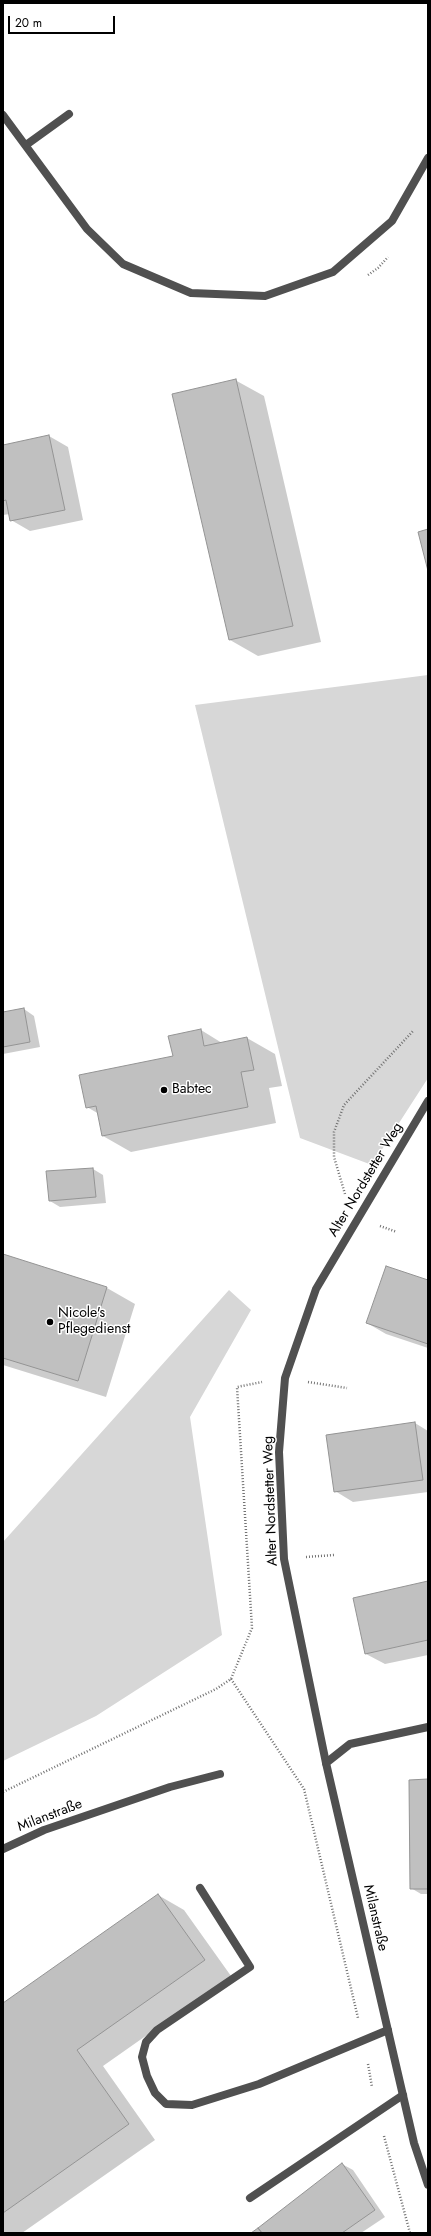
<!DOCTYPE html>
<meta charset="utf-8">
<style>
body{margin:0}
#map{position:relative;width:431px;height:2236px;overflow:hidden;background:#fff;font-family:Jost,sans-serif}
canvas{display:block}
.frame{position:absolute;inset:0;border:4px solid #000;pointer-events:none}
.scale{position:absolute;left:8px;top:16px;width:107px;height:18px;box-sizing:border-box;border:2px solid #000;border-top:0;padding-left:5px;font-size:12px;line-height:14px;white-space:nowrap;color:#000;-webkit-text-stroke:3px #fff;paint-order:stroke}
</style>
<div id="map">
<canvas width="431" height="2236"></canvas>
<div class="frame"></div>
<div class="scale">20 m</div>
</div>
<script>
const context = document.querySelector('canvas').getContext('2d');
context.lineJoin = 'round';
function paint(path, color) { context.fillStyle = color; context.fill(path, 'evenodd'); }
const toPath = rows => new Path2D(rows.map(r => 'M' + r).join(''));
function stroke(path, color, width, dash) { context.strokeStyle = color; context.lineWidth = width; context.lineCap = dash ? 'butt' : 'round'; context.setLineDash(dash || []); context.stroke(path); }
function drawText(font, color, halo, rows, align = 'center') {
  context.font = font + ' Jost,sans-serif'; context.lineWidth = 3; context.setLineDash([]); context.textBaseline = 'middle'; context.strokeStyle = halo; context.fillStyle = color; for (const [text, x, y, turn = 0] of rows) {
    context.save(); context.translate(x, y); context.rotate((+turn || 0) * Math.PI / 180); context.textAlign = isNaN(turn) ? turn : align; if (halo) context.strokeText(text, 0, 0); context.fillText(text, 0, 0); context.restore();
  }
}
paint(toPath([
 [428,675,428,1078,372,1165,300,1138,195,705],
 [229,1290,251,1310,190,1417,222,1635,96,1716,3,1761,3,1542]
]), '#d7d7d7');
paint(toPath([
 [235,380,264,396,321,642,258,656,230,640],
 [49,436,68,447,83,520,30,531,11,520,10,514,3,515,3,446],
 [24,1009,34,1016,40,1047,3,1054,3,1013],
 [201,1030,222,1043,247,1038,275,1054,282,1086,269,1088,276,1123,131,1152,103,1136,99,1114,87,1107,174,1057],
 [93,1169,103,1175,106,1203,60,1207,50,1201],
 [3,1256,107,1288,135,1304,106,1397,3,1365],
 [428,1281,428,1348,386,1334,367,1323],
 [415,1423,428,1431,428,1492,353,1502,335,1491,327,1435],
 [428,1582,428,1655,385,1664,366,1654],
 [428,1780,428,1894,421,1894,411,1888],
 [158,1895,184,1910,231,1976,103,2066,155,2140,22,2233,3,2233,3,2004],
 [342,2164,353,2170,385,2217,361,2233,253,2233]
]), '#0003');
const building = toPath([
 [236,379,293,626,229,640,172,394,236,379],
 [49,435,65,510,10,521,6,500,3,501,3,445,49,435],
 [428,529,428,571,418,532,428,529],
 [24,1008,30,1042,3,1047,3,1012,24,1008],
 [201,1029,204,1046,247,1037,254,1070,241,1072,248,1107,102,1136,96,1106,86,1108,79,1075,173,1056,168,1036,201,1029],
 [93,1168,96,1197,49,1201,46,1171,93,1168],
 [3,1254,107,1287,78,1381,3,1358,3,1254],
 [386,1266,428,1280,428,1344,366,1323,386,1266],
 [415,1422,423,1480,334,1492,326,1435,415,1422],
 [428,1581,428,1640,365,1654,353,1598,428,1581],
 [428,1779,428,1889,410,1889,409,1780,428,1779],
 [158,1894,205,1960,77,2050,129,2124,3,2213,3,2003,158,1894],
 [342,2163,375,2210,342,2233,262,2233,258,2228,342,2163],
 [258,2228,262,2233,251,2233,258,2228]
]);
paint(building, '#c0c0c0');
stroke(building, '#949494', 1);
stroke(toPath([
 [368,275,378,268,388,257],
 [345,1194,334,1157,334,1132,344,1105,414,1030],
 [380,1226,397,1232],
 [308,1382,347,1388],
 [306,1557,334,1555],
 [231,1679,304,1789,358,2018],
 [3,1792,216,1689,231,1679,252,1628,237,1387,262,1382],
 [368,2064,372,2087],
 [384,2136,410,2233]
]), '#727272', 2.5, [1, 2]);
stroke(toPath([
 [26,145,69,114],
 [326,1763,284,1559,279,1452,285,1378,316,1289,428,1101],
 [3,1849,44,1830,170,1787,220,1774],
 [200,1888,250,1967,157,2030,146,2042,142,2057,147,2076,155,2093,166,2104,192,2105,259,2084,388,2030],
 [250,2198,403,2095]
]), '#505050', 8);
stroke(toPath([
 [3,115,87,229,123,264,191,293,265,296,333,272,392,221,428,158],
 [428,1727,350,1744,326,1763,414,2143,428,2185]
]), '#505050', 8);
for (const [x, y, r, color] of [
 [164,1090,4,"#000"],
 [50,1322,4,"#000"]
]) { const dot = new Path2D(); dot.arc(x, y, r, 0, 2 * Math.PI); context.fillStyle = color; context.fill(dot); stroke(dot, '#fff', 1.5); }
drawText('14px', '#000', '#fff', [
 ["Babtec",172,1090],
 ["Nicole's",58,1314],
 ["Pflegedienst",58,1330]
], 'left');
drawText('14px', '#000', '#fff', [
 ["Alter Nordstetter Weg",366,1180,-59],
 ["Alter Nordstetter Weg",271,1501,-92],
 ["Milanstraße",50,1816,-21],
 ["Milanstraße",375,1918,77]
]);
</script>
